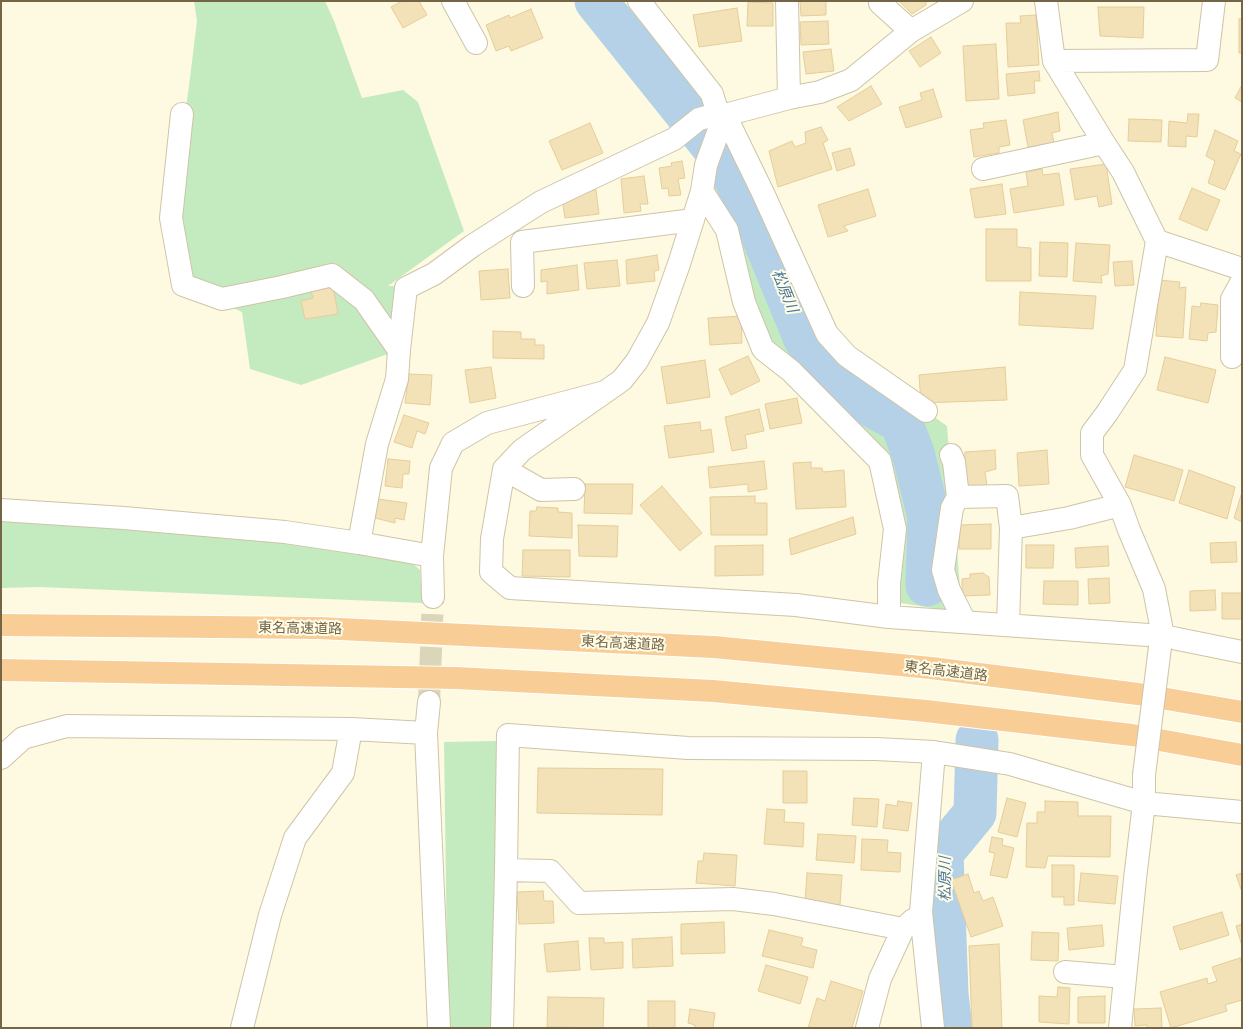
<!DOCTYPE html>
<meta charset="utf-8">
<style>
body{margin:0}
#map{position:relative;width:1243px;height:1029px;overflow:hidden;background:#fdfae1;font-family:Ubuntu,sans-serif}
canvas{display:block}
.frame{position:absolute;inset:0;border:2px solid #756547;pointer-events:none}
</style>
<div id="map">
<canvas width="1243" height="1029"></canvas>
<div class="frame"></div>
</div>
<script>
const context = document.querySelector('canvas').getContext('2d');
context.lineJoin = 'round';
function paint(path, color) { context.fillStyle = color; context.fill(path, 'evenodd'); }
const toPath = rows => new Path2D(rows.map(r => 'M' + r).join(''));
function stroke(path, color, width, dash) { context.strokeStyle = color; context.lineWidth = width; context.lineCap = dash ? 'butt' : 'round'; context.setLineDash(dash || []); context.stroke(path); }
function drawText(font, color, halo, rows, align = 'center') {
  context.font = font + ' Ubuntu,"Noto Sans JP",sans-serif'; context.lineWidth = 4; context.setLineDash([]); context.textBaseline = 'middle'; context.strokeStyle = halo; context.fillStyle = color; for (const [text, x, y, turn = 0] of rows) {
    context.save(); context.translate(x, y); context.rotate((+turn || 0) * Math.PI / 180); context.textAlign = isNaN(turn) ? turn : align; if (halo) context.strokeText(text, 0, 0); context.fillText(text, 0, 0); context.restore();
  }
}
paint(toPath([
 [194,1,325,1,334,21,362,98,403,90,418,102,464,231,388,286,399,286,399,350,301,385,298,384,250,369,242,312,183,285,179,158,189,86,197,21],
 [730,135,819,328,926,411,947,426,962,613,895,602,891,484,761,344,703,187],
 [1,512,153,524,405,556,420,570,422,603,40,587,1,588],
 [498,741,492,1028,448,1028,444,742]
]), '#c4eac0');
stroke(toPath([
 [596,1,730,168,763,237,805,339,848,393,901,422,913,453,929,517,927,585],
 [951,1028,947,994,942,853,975,813,977,740]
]), '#b5d1e7', 43);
const building = toPath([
 [402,1,419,1,427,15,403,28,391,7,402,1],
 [800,1,826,1,826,15,801,16,800,1],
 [899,1,926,1,926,5,912,14,899,1],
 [748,2,773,3,773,26,747,26,748,2],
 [1098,7,1144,7,1143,38,1100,36,1098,7],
 [737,8,742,41,699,47,693,15,737,8],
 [531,9,543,38,511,51,509,46,496,51,486,25,509,15,510,18,531,9],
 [1036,15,1039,65,1008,67,1006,23,1021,23,1020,16,1036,15],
 [1239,19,1242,19,1242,53,1239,53,1239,19],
 [828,21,829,44,801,45,800,22,828,21],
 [931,37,941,53,920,67,909,51,931,37],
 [996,44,999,99,966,101,963,46,996,44],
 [831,49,834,71,806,74,803,52,831,49],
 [1039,71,1040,81,1034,81,1035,93,1008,96,1006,74,1039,71],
 [1242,85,1242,102,1235,98,1242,85],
 [871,86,882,104,849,121,837,107,871,86],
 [933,89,942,117,906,128,899,107,922,100,920,93,933,89],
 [1058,112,1060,131,1052,133,1054,143,1028,147,1023,120,1058,112],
 [1188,114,1199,114,1197,137,1186,136,1186,147,1168,146,1169,121,1187,123,1188,114],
 [1129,119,1162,120,1161,142,1128,141,1129,119],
 [1006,120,1010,145,999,147,999,153,974,157,970,130,984,128,983,123,1006,120],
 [590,123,603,153,562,170,549,141,590,123],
 [821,127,828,140,823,143,832,169,778,187,769,151,792,141,795,147,806,143,805,132,821,127],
 [1215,130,1238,141,1234,151,1241,154,1225,190,1208,183,1215,161,1206,156,1215,130],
 [850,148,855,165,837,171,832,153,850,148],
 [682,161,685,178,678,179,681,195,669,196,668,188,662,189,659,168,672,166,671,163,682,161],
 [1106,164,1112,204,1099,207,1097,196,1075,200,1070,169,1106,164],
 [1042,169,1043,175,1059,173,1064,205,1014,213,1010,189,1028,186,1026,172,1042,169],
 [644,176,648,204,640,204,641,211,624,213,621,179,644,176],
 [1002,184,1006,214,975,218,970,189,1002,184],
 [1192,188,1220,200,1207,231,1179,219,1192,188],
 [868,189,876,216,844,226,848,231,828,237,818,205,868,189],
 [596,190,599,214,565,218,562,198,571,193,596,190],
 [986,229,1017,229,1017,247,1031,248,1031,281,986,281,986,229],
 [1040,242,1068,243,1067,277,1039,276,1040,242],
 [1076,243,1110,245,1108,274,1101,276,1102,283,1073,281,1076,243],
 [657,255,659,270,654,271,655,281,627,284,626,260,657,255],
 [617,260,620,286,587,289,584,263,617,260],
 [1132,261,1134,285,1115,286,1113,262,1132,261],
 [577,265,579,290,547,294,547,281,541,282,541,270,577,265],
 [508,269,510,298,481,300,479,271,508,269],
 [1159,280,1180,282,1179,288,1186,287,1183,338,1156,336,1159,280],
 [333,287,338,314,305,319,301,301,313,298,311,291,333,287],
 [1020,292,1096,296,1093,329,1019,325,1020,292],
 [1201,303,1218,305,1216,332,1208,333,1207,341,1189,339,1192,306,1200,307,1201,303],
 [741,316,742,343,710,345,708,318,741,316],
 [493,331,521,332,521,339,535,339,535,345,544,345,544,359,493,358,493,331],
 [748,356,760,381,731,395,719,369,748,356],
 [1165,357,1216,370,1208,403,1157,390,1165,357],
 [705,360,710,397,667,404,661,367,705,360],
 [491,367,496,398,470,403,465,370,491,367],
 [1005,367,1007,400,921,403,919,375,1005,367],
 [409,374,432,375,430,405,405,403,409,374],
 [797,398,802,423,770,429,765,404,797,398],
 [759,409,764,431,745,435,747,448,732,451,725,417,759,409],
 [404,415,429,423,425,434,417,431,412,448,394,442,404,415],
 [700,422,701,431,711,429,714,452,669,458,664,426,700,422],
 [995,450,996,469,985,472,987,486,966,486,965,452,995,450],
 [1047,450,1049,484,1019,486,1017,453,1047,450],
 [1134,455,1183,470,1174,501,1125,487,1134,455],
 [388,459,410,461,409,474,403,474,402,488,385,486,388,459],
 [764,461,767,489,748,492,748,484,710,488,708,467,764,461],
 [811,462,811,468,822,468,823,472,844,470,846,507,796,509,793,463,811,462],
 [1189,470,1235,487,1227,519,1179,503,1189,470],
 [585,484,633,484,632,514,584,513,585,484],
 [662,486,702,533,680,551,640,505,662,486],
 [1242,492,1242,522,1234,518,1242,492],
 [755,496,755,503,767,503,767,535,711,535,710,497,755,496],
 [378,499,407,503,404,520,395,518,395,523,375,518,378,499],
 [537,507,558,508,558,512,572,513,572,538,529,536,530,511,536,511,537,507],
 [853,517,856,534,791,555,789,539,853,517],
 [991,524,991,549,959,549,959,525,991,524],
 [578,525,618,526,617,557,579,556,578,525],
 [1236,542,1237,562,1211,563,1210,543,1236,542],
 [763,545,763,575,715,576,715,546,763,545],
 [1026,545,1054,545,1053,568,1026,568,1026,545],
 [1108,546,1109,566,1076,568,1075,548,1108,546],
 [523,550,570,550,570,577,522,576,523,550],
 [983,573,989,577,990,595,962,596,962,579,970,578,970,574,983,573],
 [1109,578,1110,603,1089,604,1088,579,1109,578],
 [1044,581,1078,581,1078,605,1043,604,1044,581],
 [1215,590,1216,610,1190,611,1190,591,1215,590],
 [1222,593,1242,593,1242,619,1222,619,1222,593],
 [538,768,663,769,662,815,537,813,538,768],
 [783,771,807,771,807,803,783,803,783,771],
 [854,798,879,799,877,827,852,825,854,798],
 [1007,798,1026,803,1017,837,998,832,1007,798],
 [898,801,912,803,908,831,883,828,886,804,897,806,898,801],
 [1045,801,1078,802,1078,816,1111,816,1110,857,1048,856,1045,868,1026,867,1027,823,1037,823,1037,812,1045,812,1045,801],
 [767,809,785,810,784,822,804,823,803,847,764,844,767,809],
 [818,834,856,836,854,863,816,860,818,834],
 [992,837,1003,839,1002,845,1014,848,1007,878,990,875,995,853,989,852,992,837],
 [862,839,888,840,887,852,901,853,900,872,861,870,862,839],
 [704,853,737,855,735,886,696,883,698,861,703,861,704,853],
 [1052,865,1074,865,1074,905,1064,905,1064,897,1052,897,1052,865],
 [807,873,842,875,840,905,805,903,807,873],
 [1081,873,1118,876,1115,904,1078,901,1081,873],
 [1242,873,1242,892,1236,875,1242,873],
 [968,874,974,893,979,891,983,901,993,897,1003,926,971,937,951,880,968,874],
 [543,891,544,901,553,901,554,923,519,924,517,892,543,891],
 [1222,912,1229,935,1180,950,1173,927,1222,912],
 [724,922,725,953,681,954,681,924,724,922],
 [1242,924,1242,946,1236,926,1242,924],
 [1102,925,1104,946,1069,950,1067,928,1102,925],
 [769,930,803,938,801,946,817,950,813,968,762,956,769,930],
 [1032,932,1059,933,1058,961,1031,960,1032,932],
 [672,937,673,966,633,968,632,939,672,937],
 [589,938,604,938,604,943,623,942,623,968,591,970,589,938],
 [578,941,580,970,547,972,544,944,578,941],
 [999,944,1002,1028,972,1028,969,946,999,944],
 [1240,958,1242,965,1242,1000,1225,1005,1227,1011,1171,1028,1160,992,1207,978,1208,984,1217,981,1212,967,1240,958],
 [766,965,808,977,800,1004,758,991,766,965],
 [831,981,863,991,852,1028,808,1028,817,998,825,1001,831,981],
 [1058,987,1070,988,1069,1024,1039,1022,1039,996,1057,997,1058,987],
 [1105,996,1105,1023,1078,1023,1078,997,1105,996],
 [548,997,604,998,603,1028,547,1027,548,997],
 [648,1001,675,1001,675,1028,648,1028,648,1001],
 [1161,1008,1162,1028,1147,1028,1147,1025,1135,1026,1134,1009,1161,1008],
 [690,1009,715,1013,713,1028,694,1028,695,1025,688,1023,690,1009]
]);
paint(building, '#f3e1b8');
stroke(building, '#e6cd98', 1);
stroke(toPath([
 [429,702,433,597]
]), '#dbd5ba', 22, [22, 11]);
const street = toPath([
 [453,1,476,43],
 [787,1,789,98],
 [880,1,880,3,911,31],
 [1046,1,1054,61,1104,143,1123,172,1157,241,1135,370,1107,413,1092,433,1092,455,1120,505,1129,530,1154,589,1163,636,1160,647],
 [1054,61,1207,60,1214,1],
 [182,114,171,218,183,285,222,299,282,287,332,275,364,300,399,350,406,288,434,274,472,246,541,202,674,139,699,119,718,114,725,115,789,98,820,92,851,80,911,31,962,1],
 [725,115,763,193,827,334,847,356,926,411],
 [983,169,1104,143],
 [702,191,727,230,744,302,763,349,791,371,880,461,895,529,889,583,889,617],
 [1157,241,1242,269],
 [523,286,522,242,693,220],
 [1232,357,1232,299,1242,281],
 [605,392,522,450,504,469,492,539,491,572,510,588,796,605,889,617,1163,636,1242,652],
 [951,455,954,462,958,497],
 [504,469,541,490,574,489],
 [1,510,124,518,285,532,359,543,432,556],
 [359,543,377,444,397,379,399,350],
 [433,597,432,556,441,468,453,443,487,423,605,392,622,380,637,361,658,323,679,264,702,191,706,165,720,127,718,114,712,94,639,1],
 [965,622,949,590,943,570,952,508,958,497,1007,496,1011,528],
 [1008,625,1011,528,1069,518,1120,505],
 [429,702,426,733,439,1028],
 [1,758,23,738,67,726,351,729,426,733],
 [506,870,508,735,688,748,876,749,934,752,1010,764,1144,803,1242,812],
 [1065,972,1125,977],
 [242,1028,270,915,295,838,343,773,351,729],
 [502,1028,506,870,550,871,579,903,733,899,774,904,903,929],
 [867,1028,880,979,903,929,913,920],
 [933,1028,921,912,934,752],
 [1120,1028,1135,879,1144,803,1144,775]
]);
const highway = toPath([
 [1,625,319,628,714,647,931,668,1138,694,1242,712],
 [1,670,456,678,713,691,926,711,1132,735,1242,755]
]);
stroke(street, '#cec4a8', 24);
stroke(highway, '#fff', 24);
stroke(street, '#fff', 22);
stroke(highway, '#f9cd96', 22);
const streetBridge = toPath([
 [1144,775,1160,647]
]);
stroke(streetBridge, '#cec4a8', 24, []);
stroke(streetBridge, '#fff', 22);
drawText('14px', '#756547', '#fffde8', [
 ["東名高速道路",300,628,1],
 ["東名高速道路",623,643,3],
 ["東名高速道路",946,671,7]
]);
drawText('italic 15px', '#49779e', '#fffde8', [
 ["松原川",785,291,68],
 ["松原川",945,879,-90]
]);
</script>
